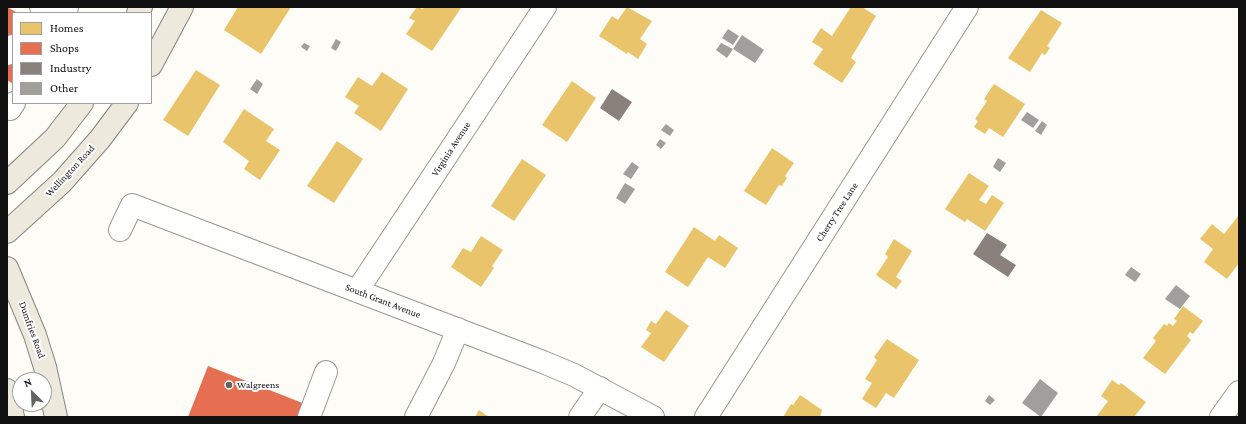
<!DOCTYPE html>
<style>
body{margin:0}
#map{position:relative;width:1246px;height:424px;overflow:hidden;background:#fdfcf7;font-family:"Crimson Pro",serif}
canvas{display:block}
.frame{position:absolute;inset:0;border:8px solid #111;pointer-events:none}
.legend{position:absolute;left:12px;top:12px;width:140px;height:92px;box-sizing:border-box;background:#fff;border:1px solid #a0a0a0;margin:0;padding:5px 7px;list-style:none;font-size:12px;color:#111}
.legend li{display:flex;align-items:center;gap:8px;height:20px}
.legend b{width:20px;border:1px solid #a0a0a0}
.north{position:absolute;left:12px;top:372px;width:40px;height:40px;box-sizing:border-box;background:#fff;border:1px solid #a0a0a0;border-radius:50%;rotate:336deg;font-size:11px;font-weight:700;line-height:16px;text-align:center;color:#111}
.north::after{content:'';display:block;margin:auto;width:14px;height:18px;background:#646362;clip-path:polygon(50% 0,100% 100%,50% 72%,0 100%)}
</style>
<div id="map">
<canvas width="1246" height="424"></canvas>
<div class="frame"></div>
<ul class="legend">
<li><b style="height:11px;background:#e9c46a"></b>Homes</li>
<li><b style="height:11px;background:#e76f51"></b>Shops</li>
<li><b style="height:11px;background:#8a817c"></b>Industry</li>
<li><b style="height:11px;background:#a19f9c"></b>Other</li>
</ul>
<div class="north">N</div>
</div>
<script>
const context = document.querySelector('canvas').getContext('2d');
context.lineJoin = 'round';
function paint(path, color) { context.fillStyle = color; context.fill(path, 'evenodd'); }
const toPath = rows => new Path2D(rows.map(r => 'M' + r).join(''));
function stroke(path, color, width, dash) { context.strokeStyle = color; context.lineWidth = width; context.lineCap = dash ? 'butt' : 'round'; context.setLineDash(dash || []); context.stroke(path); }
function drawText(font, color, halo, rows, align = 'center') {
  context.font = font + ' "Crimson Pro",serif'; context.lineWidth = 4; context.setLineDash([]); context.textBaseline = 'middle'; context.strokeStyle = halo; context.fillStyle = color; for (const [text, x, y, turn = 0] of rows) {
    context.save(); context.translate(x, y); context.rotate((+turn || 0) * Math.PI / 180); context.textAlign = isNaN(turn) ? turn : align; if (halo) context.strokeText(text, 0, 0); context.fillText(text, 0, 0); context.restore();
  }
}
paint(toPath([
 [238,7,291,7,261,54,224,30],
 [417,7,423,9,424,7,461,8,432,51,406,34,415,21,409,18],
 [627,7,652,21,640,39,647,44,638,59,628,52,627,54,599,36,612,16,618,20],
 [851,7,862,7,876,16,851,58,856,62,842,83,813,64,823,49,812,42,821,28,832,36],
 [1041,10,1062,23,1047,46,1050,48,1045,55,1042,53,1030,72,1008,58],
 [196,70,220,85,188,136,163,120],
 [382,72,408,89,381,131,354,113,359,106,345,97,358,77,372,86],
 [572,81,596,98,567,142,542,125],
 [994,84,1025,104,1003,137,989,128,985,134,974,127,978,121,975,119,987,101,984,99],
 [244,109,274,129,266,141,280,150,260,180,244,169,249,161,223,142],
 [337,141,363,159,334,203,307,186],
 [772,148,794,163,785,176,787,178,782,186,779,185,766,205,744,191],
 [522,159,546,175,514,221,491,206],
 [969,173,989,186,979,200,986,204,992,195,1004,203,985,231,967,219,965,222,945,209],
 [1239,215,1239,263,1227,279,1204,262,1213,249,1200,239,1212,224,1224,234],
 [694,227,715,241,719,235,738,248,725,268,708,257,688,287,665,272],
 [481,236,503,250,492,266,494,268,481,287,451,267,463,248,471,252],
 [894,239,912,251,896,277,902,281,896,289,876,275,888,257,885,254],
 [1183,306,1203,321,1193,334,1190,332,1187,336,1191,340,1165,374,1143,358,1156,341,1153,338,1164,324,1167,326,1169,323,1173,326,1177,321,1174,319],
 [666,310,689,326,664,362,641,347,651,333,646,330,651,321,656,324],
 [887,339,919,360,894,398,886,393,876,408,862,399,872,383,865,379,877,360,874,357],
 [1112,380,1119,385,1121,383,1146,402,1134,417,1097,416,1108,401,1101,396],
 [800,395,822,410,820,417,783,417,791,404,793,405],
 [479,410,489,417,475,417]
]), '#e9c46a');
paint(toPath([
 [7,7,18,13,13,13,13,84,7,80],
 [208,366,305,404,300,417,188,417]
]), '#e76f51');
paint(toPath([
 [612,89,632,102,619,121,600,108],
 [987,233,1007,245,1000,255,1016,265,1008,277,973,254]
]), '#8a817c');
paint(toPath([
 [728,29,739,36,733,45,722,38],
 [742,35,764,50,755,63,733,49],
 [336,39,341,42,336,51,331,48],
 [304,43,310,46,307,51,301,47],
 [721,43,733,49,727,58,716,50],
 [257,79,263,84,257,94,250,89],
 [1027,112,1039,120,1033,128,1021,120],
 [1042,121,1047,125,1041,135,1035,131],
 [666,124,674,130,670,136,661,130],
 [660,139,666,143,661,149,656,145],
 [998,158,1006,163,1000,172,993,167],
 [632,162,639,167,631,179,623,174],
 [625,183,635,189,625,204,616,198],
 [1131,267,1141,274,1135,282,1125,275],
 [1176,285,1190,296,1180,309,1165,299],
 [1040,379,1058,393,1041,417,1022,403],
 [989,395,995,400,990,405,985,401]
]), '#a19f9c');
const minor = toPath([
 [41,7,50,13],
 [66,13,67,7],
 [7,54,13,46],
 [7,107,10,109,14,103],
 [120,230,132,205,543,362,574,375,653,417],
 [357,291,545,7],
 [309,417,326,372],
 [416,417,444,363,458,329],
 [580,417,600,388],
 [706,417,967,7],
 [1221,417,1239,392]
]);
const major = toPath([
 [138,13,141,7],
 [151,65,182,7],
 [7,183,55,138,82,103],
 [7,232,62,182,100,139,127,103],
 [7,268,35,335,45,367,56,417],
 [7,390,13,417]
]);
stroke(minor, '#979795', 24);
stroke(major, '#858482', 24);
stroke(minor, '#fffffe', 22);
stroke(major, '#ede9dc', 22);
for (const [x, y, r, color] of [
 [229,385,4,"#646362"]
]) { const dot = new Path2D(); dot.arc(x, y, r, 0, 2 * Math.PI); context.fillStyle = color; context.fill(dot); stroke(dot, '#fff', 1.5); }
drawText('10px', '#111', '#fff', [
 ["Virginia Avenue",451,149,-57],
 ["Wellington Road",70,171,-47],
 ["Cherry Tree Lane",837,212,-57],
 ["South Grant Avenue",383,301,21],
 ["Dumfries Road",32,330,70]
]);
drawText('10px', '#111', '#fff', [
 ["Walgreens",237,385]
], 'left');
</script>
